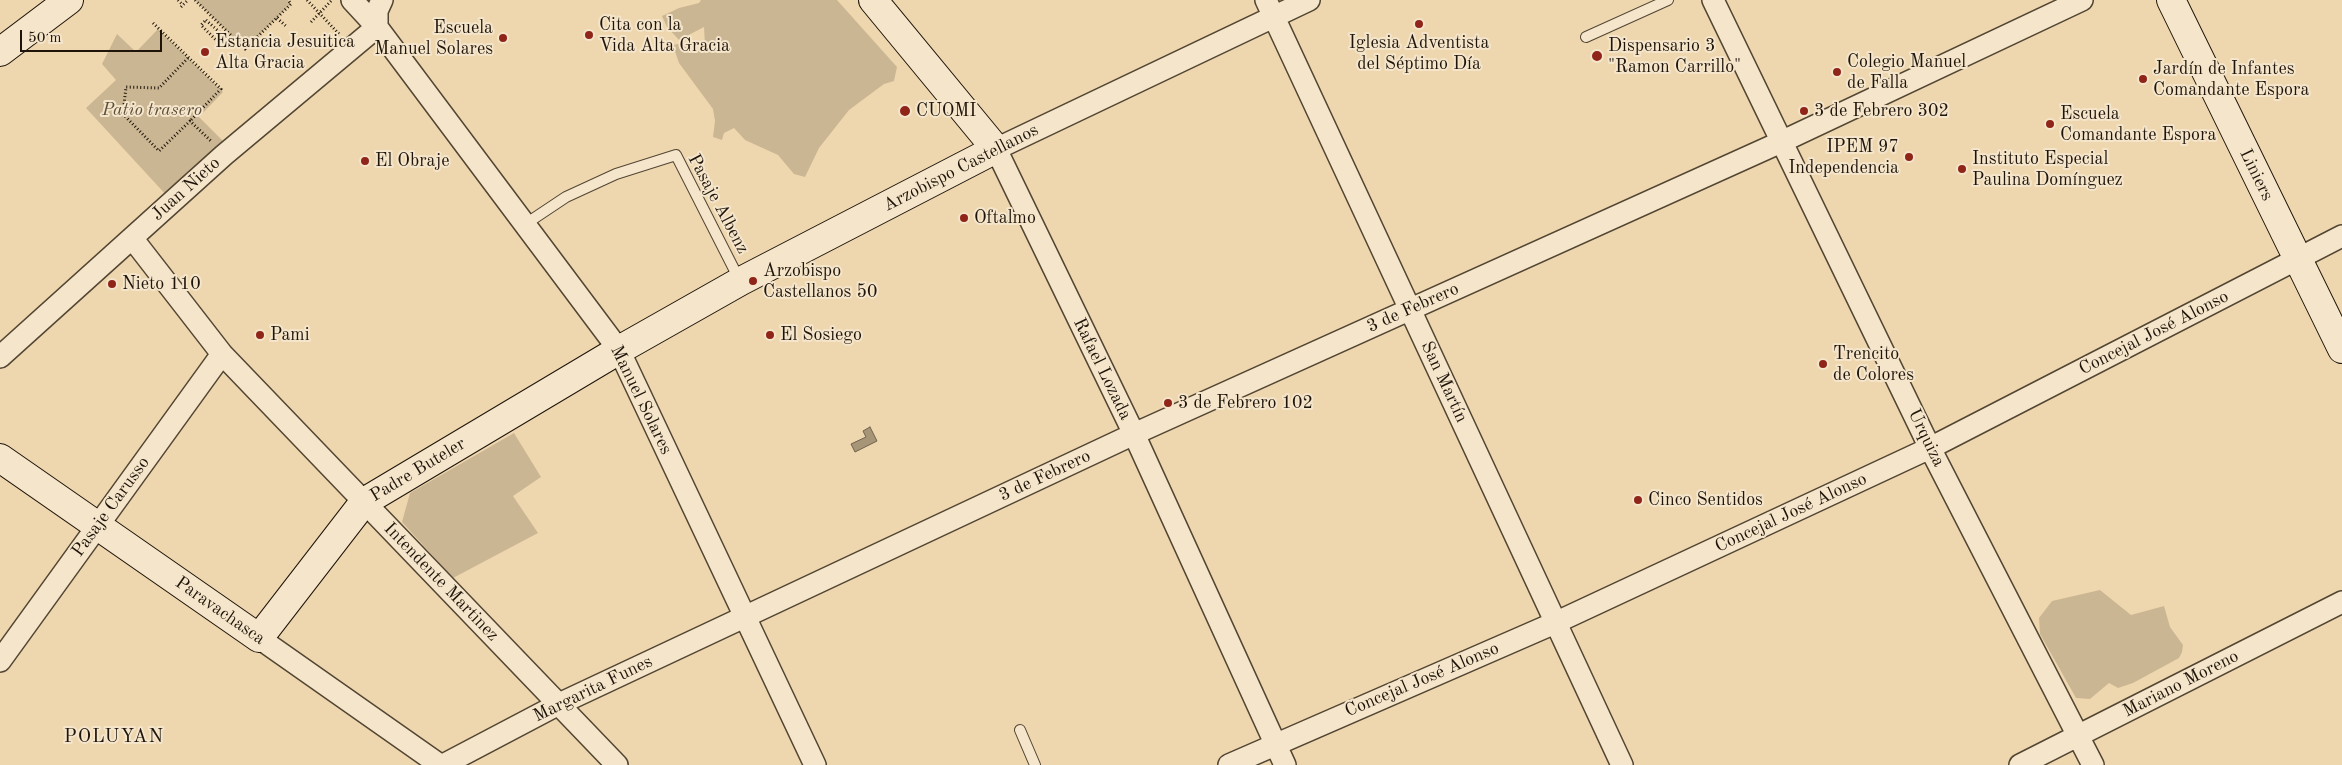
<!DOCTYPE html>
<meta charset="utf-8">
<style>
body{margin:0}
#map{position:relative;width:2342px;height:765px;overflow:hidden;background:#eed7af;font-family:"Old Standard TT",serif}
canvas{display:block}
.scale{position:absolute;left:20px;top:30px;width:142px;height:22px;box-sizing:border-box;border:2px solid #1e1409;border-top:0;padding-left:6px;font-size:15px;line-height:18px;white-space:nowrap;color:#1e1409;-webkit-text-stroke:4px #f4e5cb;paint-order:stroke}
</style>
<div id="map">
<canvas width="2342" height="765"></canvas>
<div class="scale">50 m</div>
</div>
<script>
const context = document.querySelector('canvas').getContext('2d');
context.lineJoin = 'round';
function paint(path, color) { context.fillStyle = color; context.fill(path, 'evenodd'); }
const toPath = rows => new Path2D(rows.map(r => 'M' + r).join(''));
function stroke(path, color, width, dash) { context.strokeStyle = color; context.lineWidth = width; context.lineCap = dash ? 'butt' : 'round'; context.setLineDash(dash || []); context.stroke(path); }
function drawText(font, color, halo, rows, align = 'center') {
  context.font = font + ' "Old Standard TT",serif'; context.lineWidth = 4; context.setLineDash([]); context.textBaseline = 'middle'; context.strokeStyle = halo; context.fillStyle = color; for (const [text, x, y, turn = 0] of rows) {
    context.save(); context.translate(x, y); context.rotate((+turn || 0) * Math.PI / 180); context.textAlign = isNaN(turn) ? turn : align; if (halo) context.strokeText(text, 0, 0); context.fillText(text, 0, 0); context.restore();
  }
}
paint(toPath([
 [195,0,288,0,291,4,245,49],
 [701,0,837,0,897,67,894,81,884,84,849,110,819,148,805,177,794,174,778,155,745,140,734,128,724,133,722,140,713,137,715,121,713,109,679,63,673,45,683,43,697,52,705,45,704,27,679,40,667,27,662,16,679,8,699,3],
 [158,29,223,92,199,117,223,141,168,197,86,108,116,80,102,64,117,34,136,52],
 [514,433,541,477,513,496,538,533,453,578,402,522,410,493],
 [2100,590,2131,615,2164,606,2170,627,2183,645,2182,652,2179,658,2133,683,2118,688,2109,683,2090,699,2076,698,2040,634,2039,618,2052,601]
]), '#cbb693');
const water = toPath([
 [870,427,877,441,855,452,851,444,866,437,863,431,870,427]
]);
paint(water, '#a79577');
stroke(water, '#70614b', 1);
const lane = toPath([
 [1586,37,1668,0],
 [524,225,566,197,616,174,676,155,740,281],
 [1020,730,1035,765]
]);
const street = toPath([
 [352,0,377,27,619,350,815,765],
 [1266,0,1622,765],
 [1713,0,1930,448,2093,765],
 [377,27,377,11,382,0],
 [132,238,222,354,617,765],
 [0,357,224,155,377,27],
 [259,638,440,765],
 [0,661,222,354],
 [443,765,559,704,1134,434,1781,142,2082,0],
 [1229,765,1557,622,1930,448,2342,236],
 [1285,765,1134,434,996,149,1309,0],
 [2020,765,2342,602]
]);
const secondary = toPath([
 [2171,0,2342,349],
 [0,52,69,0],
 [0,458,259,638,364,502,619,350,741,281,996,149,873,0]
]);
stroke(lane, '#524532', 12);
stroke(street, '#524532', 24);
stroke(secondary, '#1e1409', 30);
stroke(toPath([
 [178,0,183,5],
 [195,0,245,49,291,4,288,0],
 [307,0,339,34],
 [181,7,188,0],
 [277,18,287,27],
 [206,20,226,38,220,44,201,25,206,20],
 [311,22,332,0],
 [153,23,221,89,190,121],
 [188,58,159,88,126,87,123,114,159,151,190,121,212,142]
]), '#1e1409', 3, [1, 2.5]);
stroke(lane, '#f4e5cb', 10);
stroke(street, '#f4e5cb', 21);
stroke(secondary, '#f4e5cb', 28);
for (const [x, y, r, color] of [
 [1419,24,5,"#8f2418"],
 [589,35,5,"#8f2418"],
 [503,38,5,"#8f2418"],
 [205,52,5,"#8f2418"],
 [1597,56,6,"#8f2418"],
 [1837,72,5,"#8f2418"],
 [2143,79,5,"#8f2418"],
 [905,111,6,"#8f2418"],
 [1804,111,5,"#8f2418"],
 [2050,124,5,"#8f2418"],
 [1909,157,5,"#8f2418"],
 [365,161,5,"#8f2418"],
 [1962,169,5,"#8f2418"],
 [964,218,5,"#8f2418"],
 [753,281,5,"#8f2418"],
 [112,284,5,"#8f2418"],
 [260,335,5,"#8f2418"],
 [770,335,5,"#8f2418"],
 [1823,364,5,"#8f2418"],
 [1168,403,5,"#8f2418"],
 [1638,500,5,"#8f2418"]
]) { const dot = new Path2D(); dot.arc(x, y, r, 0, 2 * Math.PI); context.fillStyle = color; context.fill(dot); stroke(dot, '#f4e5cb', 2); }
drawText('18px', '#1e1409', '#f4e5cb', [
 ["Cita con la",599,25],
 ["Vida Alta Gracia",599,46],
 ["Escuela",493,28,"right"],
 ["Manuel Solares",493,49,"right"],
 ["Estancia Jesuitica",215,42],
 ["Alta Gracia",215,63],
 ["Iglesia Adventista",1419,43,"center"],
 ["del Séptimo Día",1419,64,"center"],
 ["Dispensario 3",1608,46],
 ["\"Ramon Carrillo\"",1608,67],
 ["Colegio Manuel",1847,62],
 ["de Falla",1847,83],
 ["Jardín de Infantes",2153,69],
 ["Comandante Espora",2153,90],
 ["CUOMI",916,111],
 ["3 de Febrero 302",1814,111],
 ["Escuela",2060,114],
 ["Comandante Espora",2060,135],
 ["IPEM 97",1899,147,"right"],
 ["Independencia",1899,168,"right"],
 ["Instituto Especial",1972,159],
 ["Paulina Domínguez",1972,180],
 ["El Obraje",375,161],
 ["Oftalmo",974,218],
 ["Arzobispo",763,271],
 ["Castellanos 50",763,292],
 ["Nieto 110",122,284],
 ["Pami",270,335],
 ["El Sosiego",780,335],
 ["Trencito",1833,354],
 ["de Colores",1833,375],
 ["3 de Febrero 102",1178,403],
 ["Cinco Sentidos",1648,500]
], 'left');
drawText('italic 18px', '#5b4d39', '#f4e5cb', [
 ["Patio trasero",152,110]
]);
drawText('18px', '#1e1409', '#f4e5cb', [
 ["Arzobispo Castellanos",961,168,-27],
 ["Liniers",2256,175,64],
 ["Juan Nieto",186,189,-42],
 ["Pasaje Albenz",718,204,62],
 ["3 de Febrero",1413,308,-24],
 ["Concejal José Alonso",2154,333,-27],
 ["Rafael Lozada",1102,369,64],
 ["San Martín",1444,382,65],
 ["Manuel Solares",641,400,64],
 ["Urquiza",1926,438,64],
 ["Padre Buteler",418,470,-31],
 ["3 de Febrero",1045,476,-25],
 ["Pasaje Carusso",111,507,-54],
 ["Concejal José Alonso",1791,513,-25],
 ["Intendente Martinez",441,582,46],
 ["Paravachasca",220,611,35],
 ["Concejal José Alonso",1422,680,-23],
 ["Mariano Moreno",2181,684,-27],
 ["Margarita Funes",593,689,-26]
]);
context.letterSpacing = '1px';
drawText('19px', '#1e1409', '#f4e5cb', [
 ["POLUYAN",114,737]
]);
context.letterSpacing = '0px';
</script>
